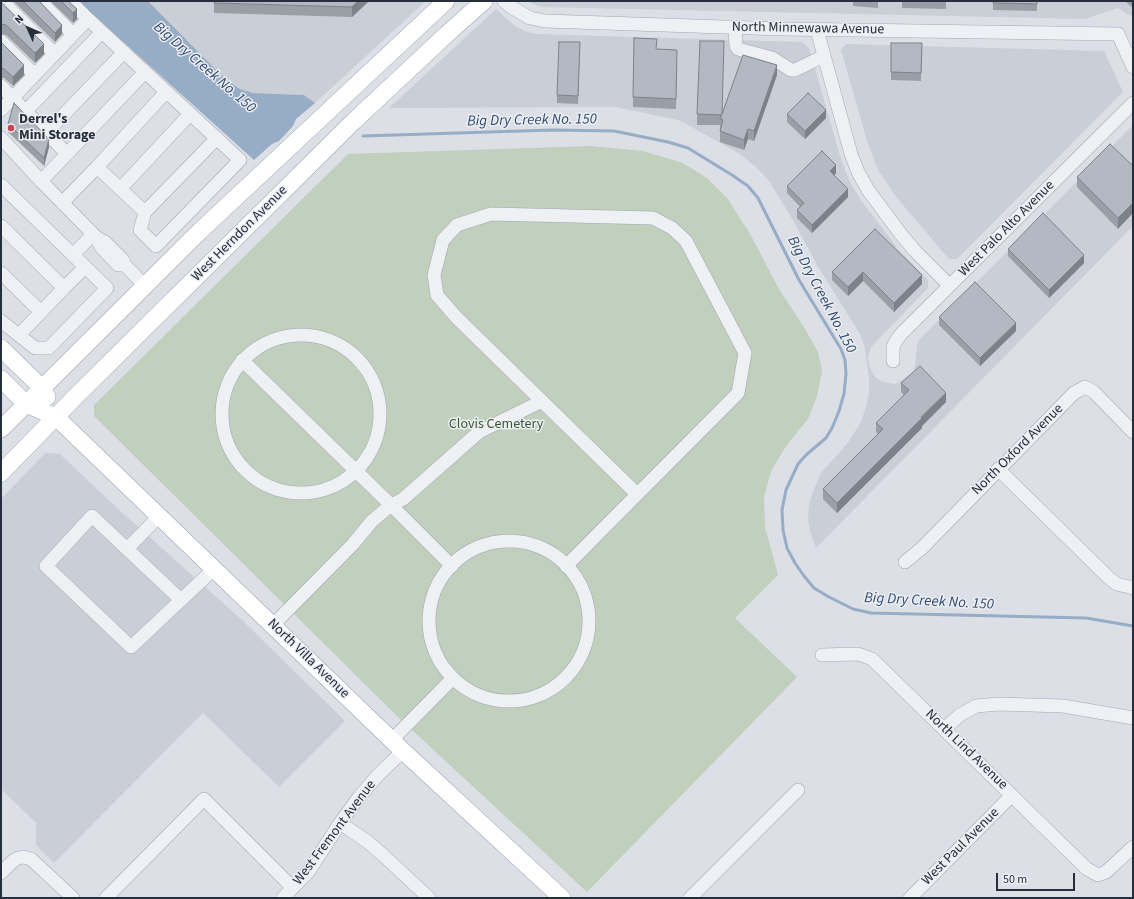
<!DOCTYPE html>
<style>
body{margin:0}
#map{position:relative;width:1134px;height:899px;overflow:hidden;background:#dcdfe6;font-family:"Source Sans 3",sans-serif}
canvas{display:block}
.frame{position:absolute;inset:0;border:2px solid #262d3b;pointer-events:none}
.north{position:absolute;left:8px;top:8px;width:40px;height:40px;-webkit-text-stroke:3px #ebeef3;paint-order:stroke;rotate:315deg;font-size:11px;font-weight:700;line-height:16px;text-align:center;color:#262d3b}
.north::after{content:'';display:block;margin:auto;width:14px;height:18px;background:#262d3b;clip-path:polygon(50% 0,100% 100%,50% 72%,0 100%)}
.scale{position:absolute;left:996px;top:873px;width:79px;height:18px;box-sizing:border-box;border:2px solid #262d3b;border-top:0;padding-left:5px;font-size:12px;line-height:14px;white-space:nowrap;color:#262d3b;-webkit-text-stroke:3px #ebeef3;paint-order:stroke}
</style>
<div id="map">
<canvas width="1134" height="899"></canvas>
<div class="frame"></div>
<div class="north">N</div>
<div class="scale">50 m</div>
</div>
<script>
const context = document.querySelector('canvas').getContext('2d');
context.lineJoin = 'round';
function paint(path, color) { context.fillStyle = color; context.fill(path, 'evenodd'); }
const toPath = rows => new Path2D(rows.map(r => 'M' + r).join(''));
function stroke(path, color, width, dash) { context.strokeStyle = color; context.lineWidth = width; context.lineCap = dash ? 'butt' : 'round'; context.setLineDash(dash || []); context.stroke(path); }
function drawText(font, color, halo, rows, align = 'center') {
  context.font = font + ' "Source Sans 3",sans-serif'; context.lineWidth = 3; context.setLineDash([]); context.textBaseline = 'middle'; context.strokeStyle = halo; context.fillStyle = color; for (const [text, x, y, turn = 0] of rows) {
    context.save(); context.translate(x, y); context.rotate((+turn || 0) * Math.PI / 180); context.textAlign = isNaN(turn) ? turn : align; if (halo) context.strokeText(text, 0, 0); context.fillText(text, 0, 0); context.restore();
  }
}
paint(toPath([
 [148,1,426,1,315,103,304,95,253,93,240,89,231,83,221,75],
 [526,1,1133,1,1133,17,1118,8,1085,19,541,7],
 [496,9,515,26,525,31,536,34,802,42,809,48,841,159,849,180,860,199,899,250,928,280,928,288,871,347,868,358,870,368,875,377,883,382,894,384,898,383,913,372,915,365,917,345,919,340,1133,125,1133,226,816,548,810,531,808,519,809,506,812,494,821,473,847,444,861,422,866,407,869,392,869,378,865,348,860,334,817,265,793,220,769,181,757,168,740,154,681,121,677,120,616,107,389,108],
 [846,44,1104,51,1123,92,957,259,949,259,897,198,878,170,867,141,841,50],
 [45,453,60,454,116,507,242,620,345,721,279,787,203,713,54,863,36,845,36,823,1,789,1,499]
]), '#caced7');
paint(toPath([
 [591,146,643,151,683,163,707,178,727,198,749,232,779,289,805,329,818,352,822,371,817,396,808,419,786,446,771,471,764,497,765,527,778,575,735,618,797,677,587,892,399,718,94,416,94,405,348,154]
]), '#c1cfbd');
paint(toPath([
 [78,1,148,1,221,75,231,83,240,89,253,93,304,95,315,103,296,119,293,126,279,141,272,144,254,160]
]), '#97acc5');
stroke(toPath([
 [363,136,553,130,614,131,668,142,688,148,732,175,748,186,758,198,799,280,841,349,845,360,846,374,844,394,839,411,832,428,826,438,806,455,798,464,786,490,782,510,783,530,787,548,795,563,804,576,814,588,829,597,853,609,871,613,1086,618,1133,626]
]), '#97acc5', 3);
const minor = toPath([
 [2,1,55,54],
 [40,1,73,34],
 [504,1,511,7,530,18,545,21,783,29,1118,34,1133,67],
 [88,19,240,160,156,246,140,230,145,212,217,138],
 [735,27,736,46,738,49,772,58,791,70,795,70,824,56],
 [817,30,851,154,858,172,868,190,900,233,914,250,949,285],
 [1,41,35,75],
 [1,86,67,154,41,181],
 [1,110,88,19,70,1],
 [26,111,102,32],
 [46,133,124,52],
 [1,138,41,181,97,238],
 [67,154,145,72],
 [97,167,166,92],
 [1,185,73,255,93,234],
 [120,189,190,114],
 [62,203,97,167,145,212],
 [1,226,64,288,19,335],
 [125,265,118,265,101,247,97,238,105,242,123,260,125,265,144,285],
 [1,273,41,312],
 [64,288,85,267],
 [1,321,35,348,49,348,107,288,73,255],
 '222 414a79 79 0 1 1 158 0a79 79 0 1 1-158 0Z',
 [242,360,391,505,372,521,353,544,273,625],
 [893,361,893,347,896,341,901,334,1133,103],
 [998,469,1109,578,1117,584,1133,588],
 '429 621a80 80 0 1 1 160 0a80 80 0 1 1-160 0Z',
 [127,549,159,516],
 [905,562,922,548,1074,393,1085,387,1094,392,1133,432],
 [452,566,391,505,403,499,479,432,542,401],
 [566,566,738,393,745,353,686,241,672,228,653,218,491,214,457,225,443,240,434,275,437,295,456,317,637,494],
 [181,600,92,516,46,566,131,647,214,569],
 [822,655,858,654,872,659,1087,869,1098,875,1106,872,1133,847],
 [944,729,960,715,976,706,998,704,1063,706,1133,718],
 [392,740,453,678],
 [340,823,368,842,383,855,429,898],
 [1,873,13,861,18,858,23,857,31,859,73,898],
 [106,898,204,799,293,888],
 [283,898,309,871,340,823,359,797,378,775,403,751],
 [690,898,798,790],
 [910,898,1012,795]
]);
const major = toPath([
 [1,348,42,388,47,397],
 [1,379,26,404,56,417,403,751,562,898],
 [1,429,200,231,446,1],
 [1,473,76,396,354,121,447,34,484,1]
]);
stroke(minor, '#a2a6af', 14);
stroke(major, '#9ca4b1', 18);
stroke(minor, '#eef0f4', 13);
stroke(major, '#fff', 17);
paint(toPath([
 [13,1,39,1,62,34,55,42],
 [50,1,68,1,77,19,73,23],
 [214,1,369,1,352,17,214,13],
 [853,1,878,1,878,8,853,6],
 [902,1,946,1,946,9,902,8],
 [993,1,1037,1,1037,11,993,10],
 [1125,1,1133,1,1133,8],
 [1,2,44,54,35,63,6,35,1,34],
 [1,42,24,75,13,86,4,78,1,78],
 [580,42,578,104,557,103,557,95],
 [922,43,921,81,891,80,891,72],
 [657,49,677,50,676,109,633,107,633,97],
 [777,75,754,141,748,139,744,150,720,142,720,125,697,125,697,114,723,113],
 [787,114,826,118,805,139,787,122],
 [8,124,49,147,44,166,8,132],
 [1133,166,1118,229,1077,187,1077,177],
 [836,173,834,175,848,197,812,233,797,218,797,210,800,207,787,193,787,186],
 [875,229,922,284,894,312,863,281,848,296,832,280,832,272],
 [1008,249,1084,263,1049,298,1008,256],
 [939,317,1016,331,980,366,939,325],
 [901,383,946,402,922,426,922,428,837,513,823,499,823,489,878,434,876,432,876,423,904,395,901,392]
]), '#9a9fa7');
paint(toPath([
 [358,1,369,1,352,17,352,7],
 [77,9,77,19,73,23,73,13],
 [62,25,62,34,55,42,55,33],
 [44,44,44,54,35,63,35,53],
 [24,65,24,75,13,86,13,77],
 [777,65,777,75,754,141,754,131],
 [826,110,826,118,805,139,805,131],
 [748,129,748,139,744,150,744,140],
 [49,139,49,147,44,166,44,158],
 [836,165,836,173,830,179,830,171],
 [848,189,848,197,812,233,812,225],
 [1133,203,1133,213,1118,229,1118,218],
 [1084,255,1084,263,1049,298,1049,290],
 [863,272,863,281,848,296,848,287],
 [922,275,922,284,894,312,894,303],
 [1016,323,1016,331,980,366,980,358],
 [946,393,946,402,922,426,922,428,837,513,837,503]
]), '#7d8288');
const building = toPath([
 [23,1,39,1,62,25,55,33,23,1],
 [61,1,68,1,77,9,73,13,61,1],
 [214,1,358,1,352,7,214,3,214,1],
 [993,1,1037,1,1037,4,993,3,993,1],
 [1,2,44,44,35,53,6,25,1,24,1,2],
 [634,38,657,39,656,49,677,50,676,99,633,97,634,38],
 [700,41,724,41,722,114,743,55,777,65,754,131,748,129,744,140,720,131,723,120,720,119,722,115,697,114,700,41],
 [1,42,24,65,13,77,4,69,1,68,1,42],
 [559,42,580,42,578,96,557,95,559,42],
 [891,43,922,43,921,73,891,72,891,43],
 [808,93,826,110,805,131,787,114,808,93],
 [14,103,49,139,44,158,8,124,14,103],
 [1110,144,1133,166,1133,203,1118,218,1077,177,1110,144],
 [822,151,836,165,830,171,848,189,812,225,797,210,804,203,787,186,822,151],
 [1043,213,1084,255,1049,290,1008,249,1043,213],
 [875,229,922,275,894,303,863,272,848,287,832,272,875,229],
 [975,282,1016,323,980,358,939,317,975,282],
 [920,366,946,393,921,417,922,418,837,503,823,489,883,429,876,423,909,390,901,383,920,366]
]);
paint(building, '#b3b9c2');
stroke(building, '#7d8288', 1);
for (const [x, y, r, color] of [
 [11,128,4,"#c84354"]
]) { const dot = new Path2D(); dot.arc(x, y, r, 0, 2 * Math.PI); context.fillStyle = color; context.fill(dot); stroke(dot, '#ebeef3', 1.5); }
drawText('14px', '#262d3b', '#ebeef3', [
 ["North Minnewawa Avenue",808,29,1],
 ["West Palo Alto Avenue",1007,229,-45],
 ["West Herndon Avenue",240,234,-45],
 ["North Oxford Avenue",1018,450,-45],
 ["North Villa Avenue",308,659,44],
 ["North Lind Avenue",966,750,44],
 ["West Fremont Avenue",335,833,-53],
 ["West Paul Avenue",961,847,-45]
]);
drawText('bold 14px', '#262d3b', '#ebeef3', [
 ["Derrel's",19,120],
 ["Mini Storage",19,136]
], 'left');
drawText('14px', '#3a5634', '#ebeef3', [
 ["Clovis Cemetery",496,425]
]);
drawText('italic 15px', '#324b6d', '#ebeef3', [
 ["Big Dry Creek No. 150",204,68,41],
 ["Big Dry Creek No. 150",532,121,-1],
 ["Big Dry Creek No. 150",821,295,62],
 ["Big Dry Creek No. 150",929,602,3]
]);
</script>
